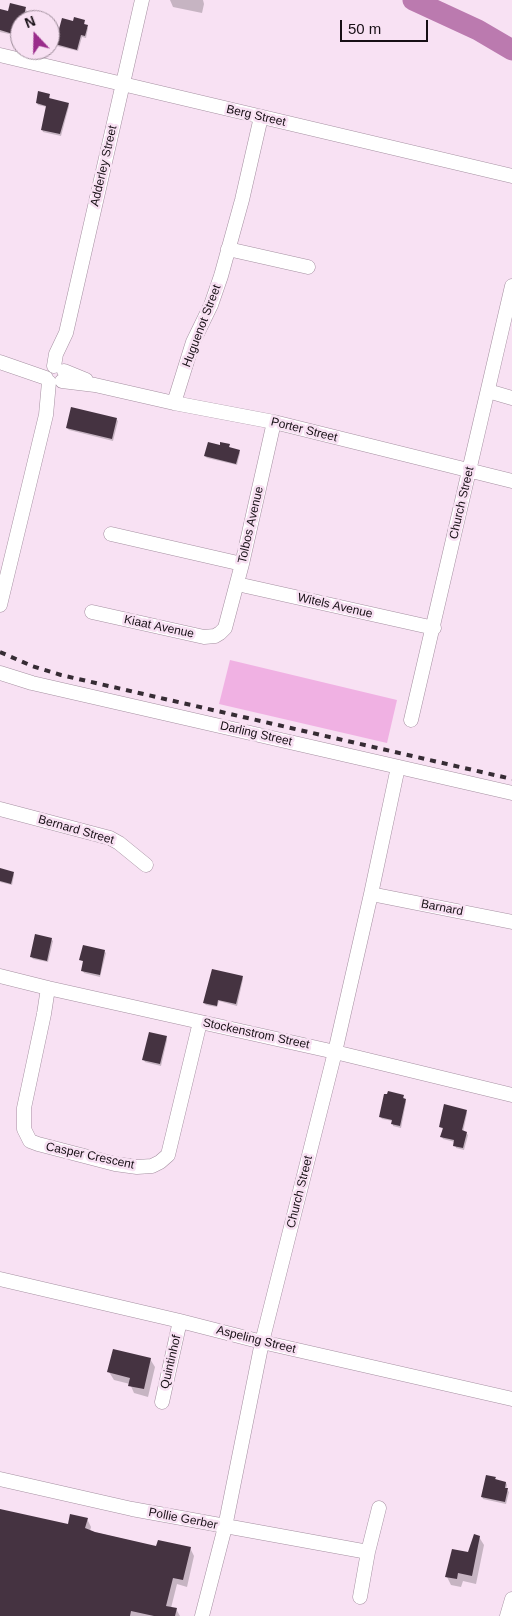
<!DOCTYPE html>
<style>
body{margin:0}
#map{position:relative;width:512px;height:1616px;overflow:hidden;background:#f8e1f3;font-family:Helvetica,sans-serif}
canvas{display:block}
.north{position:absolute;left:10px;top:10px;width:50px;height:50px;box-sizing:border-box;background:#f8e1f3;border:1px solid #9e8d9a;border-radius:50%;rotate:339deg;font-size:14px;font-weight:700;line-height:20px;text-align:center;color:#170f15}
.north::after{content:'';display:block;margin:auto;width:18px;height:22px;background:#9a2c8b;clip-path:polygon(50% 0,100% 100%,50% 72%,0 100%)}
.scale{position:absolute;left:340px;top:20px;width:88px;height:22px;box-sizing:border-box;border:2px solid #170f15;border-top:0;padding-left:6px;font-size:15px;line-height:18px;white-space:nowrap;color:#170f15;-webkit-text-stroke:4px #f8e1f3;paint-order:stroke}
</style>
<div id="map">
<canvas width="512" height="1616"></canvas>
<div class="north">N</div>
<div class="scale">50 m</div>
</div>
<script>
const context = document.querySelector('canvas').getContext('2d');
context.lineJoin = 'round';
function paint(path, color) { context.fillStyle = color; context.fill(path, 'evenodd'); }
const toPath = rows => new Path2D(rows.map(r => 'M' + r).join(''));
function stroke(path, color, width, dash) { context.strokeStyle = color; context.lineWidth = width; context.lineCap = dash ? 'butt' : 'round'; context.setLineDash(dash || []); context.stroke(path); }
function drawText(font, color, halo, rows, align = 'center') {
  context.font = font + ' Helvetica,sans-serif'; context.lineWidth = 5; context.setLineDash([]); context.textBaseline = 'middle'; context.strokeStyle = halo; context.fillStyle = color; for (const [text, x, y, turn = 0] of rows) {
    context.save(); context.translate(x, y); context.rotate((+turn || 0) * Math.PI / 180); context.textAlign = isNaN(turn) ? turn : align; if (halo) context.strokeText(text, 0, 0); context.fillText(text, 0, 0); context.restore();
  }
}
paint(toPath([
 [230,660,397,700,387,743,219,704]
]), '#f0b1e3');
paint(toPath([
 [170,0,203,0,204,4,202,13,173,7],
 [25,9,27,11,24,20,18,19,14,35,0,32,0,11,9,13],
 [84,21,85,26,88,28,86,38,82,37,78,51,57,46,56,44],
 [49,95,50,99,68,104,69,106,61,136,43,132,42,129,47,107,38,105,37,103],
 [116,419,118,421,113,441,69,430,67,428],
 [220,446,229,446,230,448,239,451,240,453,237,465,207,458,205,456],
 [0,869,13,873,14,875,12,885,0,882],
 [51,939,53,941,48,962,33,959,31,956],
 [104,951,106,953,100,977,84,973,83,971,84,962,81,960],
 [242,977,243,979,237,1006,219,1001,217,1007,206,1005,204,1003],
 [166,1037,167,1040,161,1066,145,1062,144,1060],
 [388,1096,403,1096,406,1102,401,1128,393,1126,393,1121,382,1119,380,1116],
 [466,1111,467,1113,463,1132,466,1133,468,1135,464,1150,456,1148,455,1142,443,1139,442,1137,443,1129,440,1127],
 [150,1359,155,1367,148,1397,134,1393,130,1384,114,1380,109,1372],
 [495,1478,497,1481,506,1483,507,1485,506,1489,509,1492,506,1504,483,1499,482,1496],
 [0,1511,69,1525,87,1519,91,1527,90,1531,157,1547,190,1548,194,1556,187,1587,177,1584,171,1608,176,1609,180,1616,0,1616],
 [479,1537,484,1545,476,1584,463,1581,461,1587,451,1585,447,1577,469,1554]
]), '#0003');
stroke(toPath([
 [413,0,478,30,512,50]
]), '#bb7aaf', 21);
paint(toPath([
 [10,3,26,7,23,19,17,18,13,34,0,30,0,9,8,11],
 [74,17,85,20,84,24,88,25,85,36,81,35,77,50,55,44,62,18,73,21],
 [38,91,50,94,49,98,69,103,60,134,41,130,46,106,36,103],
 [71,407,117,418,112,439,66,428],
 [208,442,220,445,220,442,230,444,229,447,240,450,236,464,204,456],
 [0,868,14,872,11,884,0,881],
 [35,934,52,938,47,961,30,957],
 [83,945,105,950,100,975,81,971,83,961,79,960],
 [212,969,243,976,236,1004,218,1000,217,1006,203,1003],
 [149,1032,167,1036,160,1064,142,1060],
 [388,1091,404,1095,403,1098,406,1099,400,1126,391,1124,392,1120,379,1117,384,1094,387,1094],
 [444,1104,467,1110,462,1130,467,1132,463,1148,453,1146,454,1140,440,1137,443,1128,439,1127],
 [113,1349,151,1358,144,1389,128,1386,130,1378,107,1372],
 [486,1475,496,1477,495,1479,506,1482,505,1488,508,1488,505,1502,481,1497],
 [0,1509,68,1524,70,1514,88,1518,85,1528,95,1532,156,1546,158,1540,191,1547,183,1580,173,1578,166,1606,177,1608,175,1616,154,1616,131,1611,130,1616,0,1616],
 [474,1534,480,1536,472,1576,458,1573,457,1579,445,1577,452,1549,468,1552]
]), '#453341');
const minor = toPath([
 [0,55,512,176],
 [228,249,308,267],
 [0,362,46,378],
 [54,366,56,354,66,333,142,0],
 [64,371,86,380],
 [62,381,95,385,174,403,274,422,512,481],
 [488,391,512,398],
 [174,403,193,342,211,305,221,276,242,200,261,117],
 [111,534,242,564],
 [237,584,434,628],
 [0,605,46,415,49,382],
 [92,612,204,637,215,636,220,633,225,628,242,564,274,422],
 [0,673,32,683,512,793],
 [411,720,512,286],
 [0,809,110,838,119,843,146,865],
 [371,894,512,922],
 [0,976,48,988,335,1052,512,1095],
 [48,988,44,1014,24,1108,24,1129,30,1141,38,1144,115,1164,137,1167,152,1166,160,1162,168,1155,200,1022],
 [0,1279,180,1321,262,1342,512,1399],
 [162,1402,180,1321],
 [0,1479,132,1509,368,1552],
 [360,1597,368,1552,379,1508],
 [202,1616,225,1527,262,1342,335,1052,371,894,398,767],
 [507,1616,512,1599]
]);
stroke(minor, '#a590a1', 15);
stroke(minor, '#fff', 14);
stroke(toPath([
 [0,652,32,666,61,675,512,779]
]), '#362c34', 4, [6, 6]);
drawText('12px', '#170f15', '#f8e1f3', [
 ["Berg Street",256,116,13],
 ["Adderley Street",104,166,-77],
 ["Huguenot Street",202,326,-69],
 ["Porter Street",304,430,14],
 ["Church Street",462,503,-77],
 ["Tolbos Avenue",251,525,-77],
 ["Witels Avenue",335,606,13],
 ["Kiaat Avenue",159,627,12],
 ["Darling Street",256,734,13],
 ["Bernard Street",76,830,16],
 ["Barnard",442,908,11],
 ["Stockenstrom Street",256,1034,12],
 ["Casper Crescent",90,1156,12],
 ["Church Street",300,1192,-76],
 ["Aspeling Street",256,1340,14],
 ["Quintinhof",171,1362,-77],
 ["Pollie Gerber",183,1519,11]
]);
</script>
